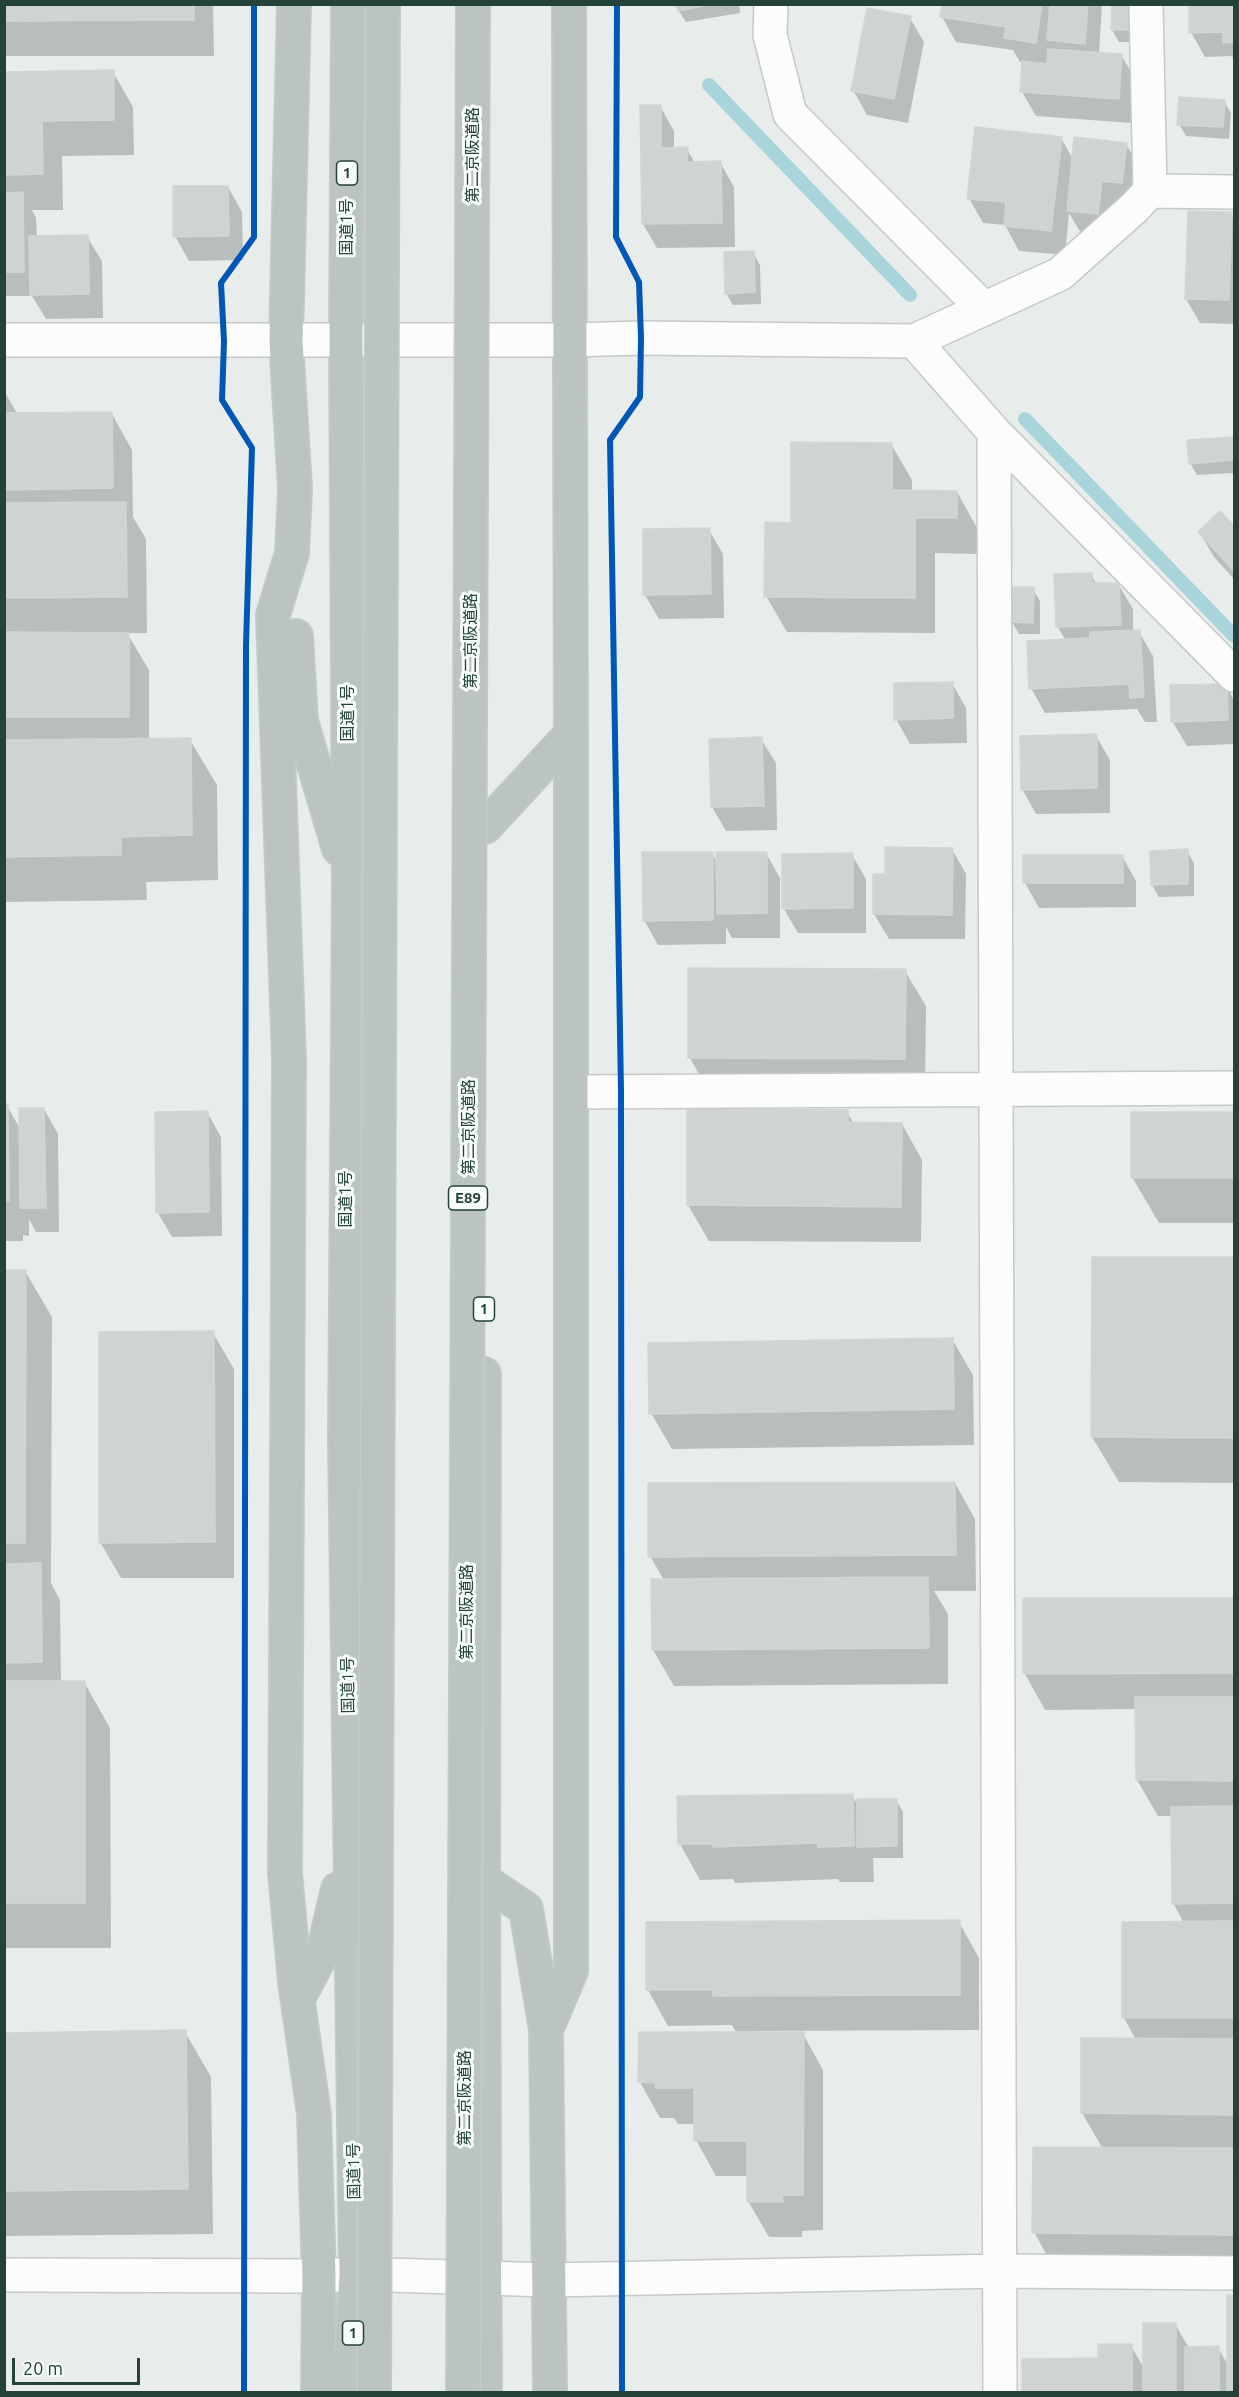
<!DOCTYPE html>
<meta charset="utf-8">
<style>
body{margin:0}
#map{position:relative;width:1239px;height:2397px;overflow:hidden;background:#e8edeb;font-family:Ubuntu,sans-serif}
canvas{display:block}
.frame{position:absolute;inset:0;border:6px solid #24423a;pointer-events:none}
.scale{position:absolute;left:12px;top:2358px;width:128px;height:27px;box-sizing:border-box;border:3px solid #24423a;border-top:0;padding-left:8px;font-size:18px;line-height:21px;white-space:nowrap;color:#24423a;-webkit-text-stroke:4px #f7fbf9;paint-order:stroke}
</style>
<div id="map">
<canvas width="1239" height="2397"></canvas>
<div class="frame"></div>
<div class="scale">20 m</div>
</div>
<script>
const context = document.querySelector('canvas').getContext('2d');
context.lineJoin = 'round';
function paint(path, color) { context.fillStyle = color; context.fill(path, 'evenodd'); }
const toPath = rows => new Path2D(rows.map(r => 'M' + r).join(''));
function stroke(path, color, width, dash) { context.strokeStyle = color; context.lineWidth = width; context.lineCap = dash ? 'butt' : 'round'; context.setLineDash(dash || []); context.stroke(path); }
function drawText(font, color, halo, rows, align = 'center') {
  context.font = font + ' Ubuntu,"Noto Sans JP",sans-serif'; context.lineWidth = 6; context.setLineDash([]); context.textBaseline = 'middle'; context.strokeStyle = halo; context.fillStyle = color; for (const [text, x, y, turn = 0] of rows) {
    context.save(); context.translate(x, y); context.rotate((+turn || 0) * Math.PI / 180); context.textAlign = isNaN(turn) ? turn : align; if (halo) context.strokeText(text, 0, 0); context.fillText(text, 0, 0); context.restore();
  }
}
paint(toPath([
 [4,4,213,4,214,56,4,56],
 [674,4,739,4,740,13,686,22],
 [944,4,1102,4,1099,54,1121,55,1136,80,1132,123,1036,116,1022,92,1024,63,1020,62,1013,50,956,42,942,17],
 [1138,4,1137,42,1119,42,1112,30],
 [1190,4,1234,4,1234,60,1232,56,1205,57,1191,32],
 [910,18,924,42,908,123,867,115,853,90],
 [113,72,133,107,134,155,62,156,63,210,32,210,36,218,37,237,87,237,102,261,103,318,46,319,32,296,4,296,4,74],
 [1224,101,1231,113,1229,139,1186,136,1179,124],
 [660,106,674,131,674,149,687,149,695,163,720,162,734,187,735,247,657,248,643,224],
 [1061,138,1073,159,1126,144,1140,168,1136,207,1082,235,1069,213,1065,255,1019,251,1005,225,983,223,969,198],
 [228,187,242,212,243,260,189,261,175,236],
 [1231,214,1234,220,1234,324,1200,323,1186,299],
 [753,253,760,265,761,304,733,305,726,293],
 [4,391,18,415,112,414,132,450,133,517,146,539,147,633,127,633,149,670,149,740,190,740,217,785,218,880,146,882,147,900,4,902],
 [1234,438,1234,473,1197,475,1190,463,1189,442],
 [891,444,912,480,912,492,957,492,977,528,977,554,935,553,935,633,787,632,766,596,792,524],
 [1220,514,1234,528,1234,579,1214,557,1200,533],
 [644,530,709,530,723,554,724,618,659,619,645,595],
 [1091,574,1097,585,1118,584,1133,609,1133,632,1139,632,1153,656,1157,722,1145,722,1137,709,1045,713,1031,688,1066,641,1057,626],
 [1033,589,1040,601,1040,634,1019,634,1012,622],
 [952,683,966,708,967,743,910,744,896,719],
 [1226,685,1234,700,1234,744,1187,746,1172,721],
 [1096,736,1110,760,1110,813,1036,814,1022,789],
 [761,739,776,763,777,830,726,831,712,807],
 [952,849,966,874,965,939,889,939,874,914,875,875,886,875],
 [1187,851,1194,863,1194,896,1159,897,1152,885,1152,852],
 [712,853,718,864,766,853,780,878,780,938,732,938,726,927,726,944,658,945,644,920],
 [852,855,866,879,866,933,798,933,784,909],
 [1025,856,1122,856,1136,881,1136,907,1039,908,1025,883],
 [905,971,926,1006,925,1095,710,1094,690,1058],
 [4,1106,7,1106,21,1130,44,1109,58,1134,59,1232,36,1232,29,1219,29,1236,23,1235,23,1241,4,1241],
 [207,1112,221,1137,222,1236,172,1237,158,1213],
 [847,1112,854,1124,902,1124,922,1160,921,1242,709,1241,688,1205],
 [1133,1113,1234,1114,1234,1223,1159,1223,1132,1177],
 [1093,1259,1234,1259,1234,1483,1119,1482,1092,1437],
 [4,1271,25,1271,52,1317,51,1583,60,1600,61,1682,84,1682,110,1728,111,1948,4,1948],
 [213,1333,234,1369,234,1578,121,1578,100,1542],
 [952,1339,973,1375,974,1445,672,1449,651,1413],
 [955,1483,975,1519,976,1591,934,1591,948,1614,948,1684,674,1686,653,1650,664,1580,650,1556],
 [1234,1599,1234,2150,1231,2150,1234,2156,1234,2270,1054,2268,1034,2232,1103,2149,1082,2113,1082,2039,1136,2040,1124,2018,1184,1923,1173,1903,1172,1816,1158,1816,1137,1780,1137,1709,1045,1710,1025,1674,1024,1600],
 [852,1795,858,1806,896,1800,903,1812,903,1858,873,1858,874,1882,840,1882,838,1879,735,1883,733,1879,700,1880,680,1844],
 [959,1922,979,1958,979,2030,753,2031,753,2034,803,2034,823,2070,823,2230,802,2231,802,2237,769,2237,748,2201,748,2176,716,2176,696,2140,696,2124,678,2124,674,2118,660,2118,640,2082,737,2034,732,2025,668,2026,648,1990,648,1923],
 [185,2032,211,2077,213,2234,4,2236,4,2034],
 [1229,2296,1234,2296,1234,2392,1024,2392,1024,2360,1099,2360,1131,2346,1144,2368,1175,2324,1189,2348,1218,2348,1228,2365]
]), '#0003');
stroke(toPath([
 [709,85,910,295],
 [1025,419,1234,636]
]), '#a9d4db', 14);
const building = toPath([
 [4,4,194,4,194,20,4,21,4,4],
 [676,4,713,4,678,11,676,4],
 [942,4,1042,4,1036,43,1004,38,1006,27,940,17,942,4],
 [1050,4,1088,4,1085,44,1047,40,1050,4],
 [1112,4,1131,4,1131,30,1111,30,1112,4],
 [1189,4,1234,4,1234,42,1223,43,1223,32,1189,33,1189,4],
 [867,8,911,16,894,99,851,91,867,8],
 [1048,49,1122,54,1119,99,1020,92,1022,61,1047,64,1048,49],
 [114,70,114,120,42,121,43,174,4,175,4,72,114,70],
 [1179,97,1225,100,1223,127,1177,125,1179,97],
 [640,105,661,105,661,148,688,147,687,162,721,161,722,223,642,224,640,105],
 [975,127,1062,137,1051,231,1004,226,1006,202,967,199,975,127],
 [1074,137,1127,143,1122,183,1102,181,1098,214,1067,211,1074,137],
 [173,186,228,186,229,236,173,237,173,186],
 [23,192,24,272,4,272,4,193,23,192],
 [1188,211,1232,212,1229,300,1185,299,1188,211],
 [88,235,89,294,30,295,29,236,88,235],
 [754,251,755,292,725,294,724,252,754,251],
 [112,412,113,488,4,490,4,413,112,412],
 [1234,437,1234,460,1189,464,1187,440,1234,437],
 [791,442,892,443,892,490,957,491,957,518,915,518,915,598,764,597,765,522,791,523,791,442],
 [126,502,127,597,4,598,4,503,126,502],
 [1220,511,1234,526,1234,571,1198,532,1220,511],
 [710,528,711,594,643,595,643,529,710,528],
 [1092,573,1092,583,1119,583,1121,625,1056,627,1054,574,1092,573],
 [1011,587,1034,587,1033,623,1011,622,1011,587],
 [1140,630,1144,697,1130,698,1129,684,1029,689,1027,641,1090,638,1090,632,1140,630],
 [4,632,129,633,129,717,4,717,4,632],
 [953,682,953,718,894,720,894,683,953,682],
 [1227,684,1228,720,1171,722,1170,685,1227,684],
 [1097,734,1097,788,1021,790,1020,736,1097,734],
 [762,737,764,806,711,807,709,739,762,737],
 [191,738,192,835,121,837,121,855,4,857,4,740,191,738],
 [885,847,953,848,952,915,873,914,873,874,885,874,885,847],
 [1188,849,1188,884,1151,885,1150,851,1188,849],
 [642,852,713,852,713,920,643,921,642,852],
 [716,852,767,852,767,913,717,914,716,852],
 [853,853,853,908,782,909,782,854,853,853],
 [1023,855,1123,855,1123,883,1023,883,1023,855],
 [688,968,906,969,905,1059,688,1058,688,968],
 [4,1104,8,1104,9,1201,4,1200,4,1104],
 [19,1108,44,1108,46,1208,20,1208,19,1108],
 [687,1109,848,1110,848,1122,902,1123,901,1207,687,1205,687,1109],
 [208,1111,209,1212,156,1213,155,1112,208,1111],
 [1131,1112,1234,1112,1234,1178,1131,1178,1131,1112],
 [1092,1257,1234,1257,1234,1438,1091,1437,1092,1257],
 [4,1270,26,1270,25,1543,4,1543,4,1270],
 [214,1331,215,1542,99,1543,99,1332,214,1331],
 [953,1338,954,1409,649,1414,648,1343,953,1338],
 [955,1482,956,1555,648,1557,648,1483,955,1482],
 [41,1563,42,1662,4,1663,4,1564,41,1563],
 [928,1577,929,1648,652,1650,651,1579,928,1577],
 [1023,1598,1234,1598,1234,1673,1023,1674,1023,1598],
 [4,1681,85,1681,85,1903,4,1903,4,1681],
 [1135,1697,1234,1697,1234,1781,1136,1780,1135,1697],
 [853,1794,854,1846,818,1847,818,1843,713,1847,713,1844,678,1844,677,1796,853,1794],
 [857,1799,897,1799,897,1846,857,1847,857,1799],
 [1234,1806,1234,1903,1172,1904,1171,1807,1234,1806],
 [960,1920,960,1995,713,1996,713,1990,646,1990,646,1922,960,1920],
 [1234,1921,1234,2018,1122,2018,1122,1922,1234,1921],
 [186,2030,188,2189,4,2191,4,2033,186,2030],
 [639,2032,804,2032,803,2195,782,2195,783,2202,747,2202,747,2141,694,2141,694,2088,655,2088,656,2083,638,2082,639,2032],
 [1081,2038,1234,2039,1234,2115,1081,2113,1081,2038],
 [1033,2147,1232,2148,1234,2235,1032,2233,1033,2147],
 [1227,2295,1234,2295,1234,2392,1227,2392,1227,2295],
 [1143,2323,1176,2323,1176,2392,1143,2392,1143,2323],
 [1098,2344,1132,2344,1132,2392,1022,2392,1022,2359,1098,2358,1098,2344],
 [1219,2346,1219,2392,1185,2392,1185,2347,1219,2346]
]);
paint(building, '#cfd4d2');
stroke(building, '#d1d6d4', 1.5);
const minor = toPath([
 [771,4,770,35,790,114,984,309],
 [1146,4,1150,191],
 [4,340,571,340,641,338,914,341,1060,274,1134,208,1150,191,1234,192],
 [914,341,994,432,1234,675],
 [994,432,1000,2392],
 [571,1092,1234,1088],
 [4,2275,319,2276,356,2274,549,2280,1001,2271,1234,2273]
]);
const highway = toPath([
 [294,4,286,341,295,489,292,553,273,615,289,1060,285,1873,295,1982,314,2114,319,2276,318,2392],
 [348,4,346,341,349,879,345,1439,356,2274,350,2392],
 [296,636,301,721,339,849],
 [485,827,571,734],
 [484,1374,483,1880,485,2392],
 [483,1880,526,1909,546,2030,550,2392],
 [298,1999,324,1949,338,1889],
 [546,2030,571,1971,571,734,569,4]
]);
stroke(minor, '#c5cac8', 36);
stroke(highway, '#c3ccc9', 36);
stroke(minor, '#fcfcfc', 33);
stroke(highway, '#bcc4c2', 33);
const highwayBridge = toPath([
 [374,2392,383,4],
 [463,2392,473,4]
]);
stroke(highwayBridge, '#c3ccc9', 36, []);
stroke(highwayBridge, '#bcc4c2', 33);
stroke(toPath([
 [617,4,616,237,639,282,641,338,640,397,610,440,621,1091,622,2392],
 [244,2392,246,645,252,448,222,400,224,341,221,283,254,237,254,4]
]), '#0057b8', 6);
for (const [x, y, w] of [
 [347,173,21],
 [468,1198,39],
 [484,1309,21],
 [353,2333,21]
]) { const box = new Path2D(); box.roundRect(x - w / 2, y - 12, w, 24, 4.5); context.fillStyle = '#f7fbf9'; context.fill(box); stroke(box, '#24423a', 1.5); }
drawText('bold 15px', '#24423a', null, [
 ["1",347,173],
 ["E89",468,1198],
 ["1",484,1309],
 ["1",353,2333]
]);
drawText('16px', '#24423a', '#f7fbf9', [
 ["第二京阪道路",473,155,-90],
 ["国道1号",347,227,-90],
 ["第二京阪道路",471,641,-90],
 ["国道1号",348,713,-90],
 ["第二京阪道路",469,1127,-90],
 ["国道1号",346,1199,-90],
 ["第二京阪道路",467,1612,-90],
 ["国道1号",348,1685,-91],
 ["第二京阪道路",465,2098,-90],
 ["国道1号",354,2171,-91]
]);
</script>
